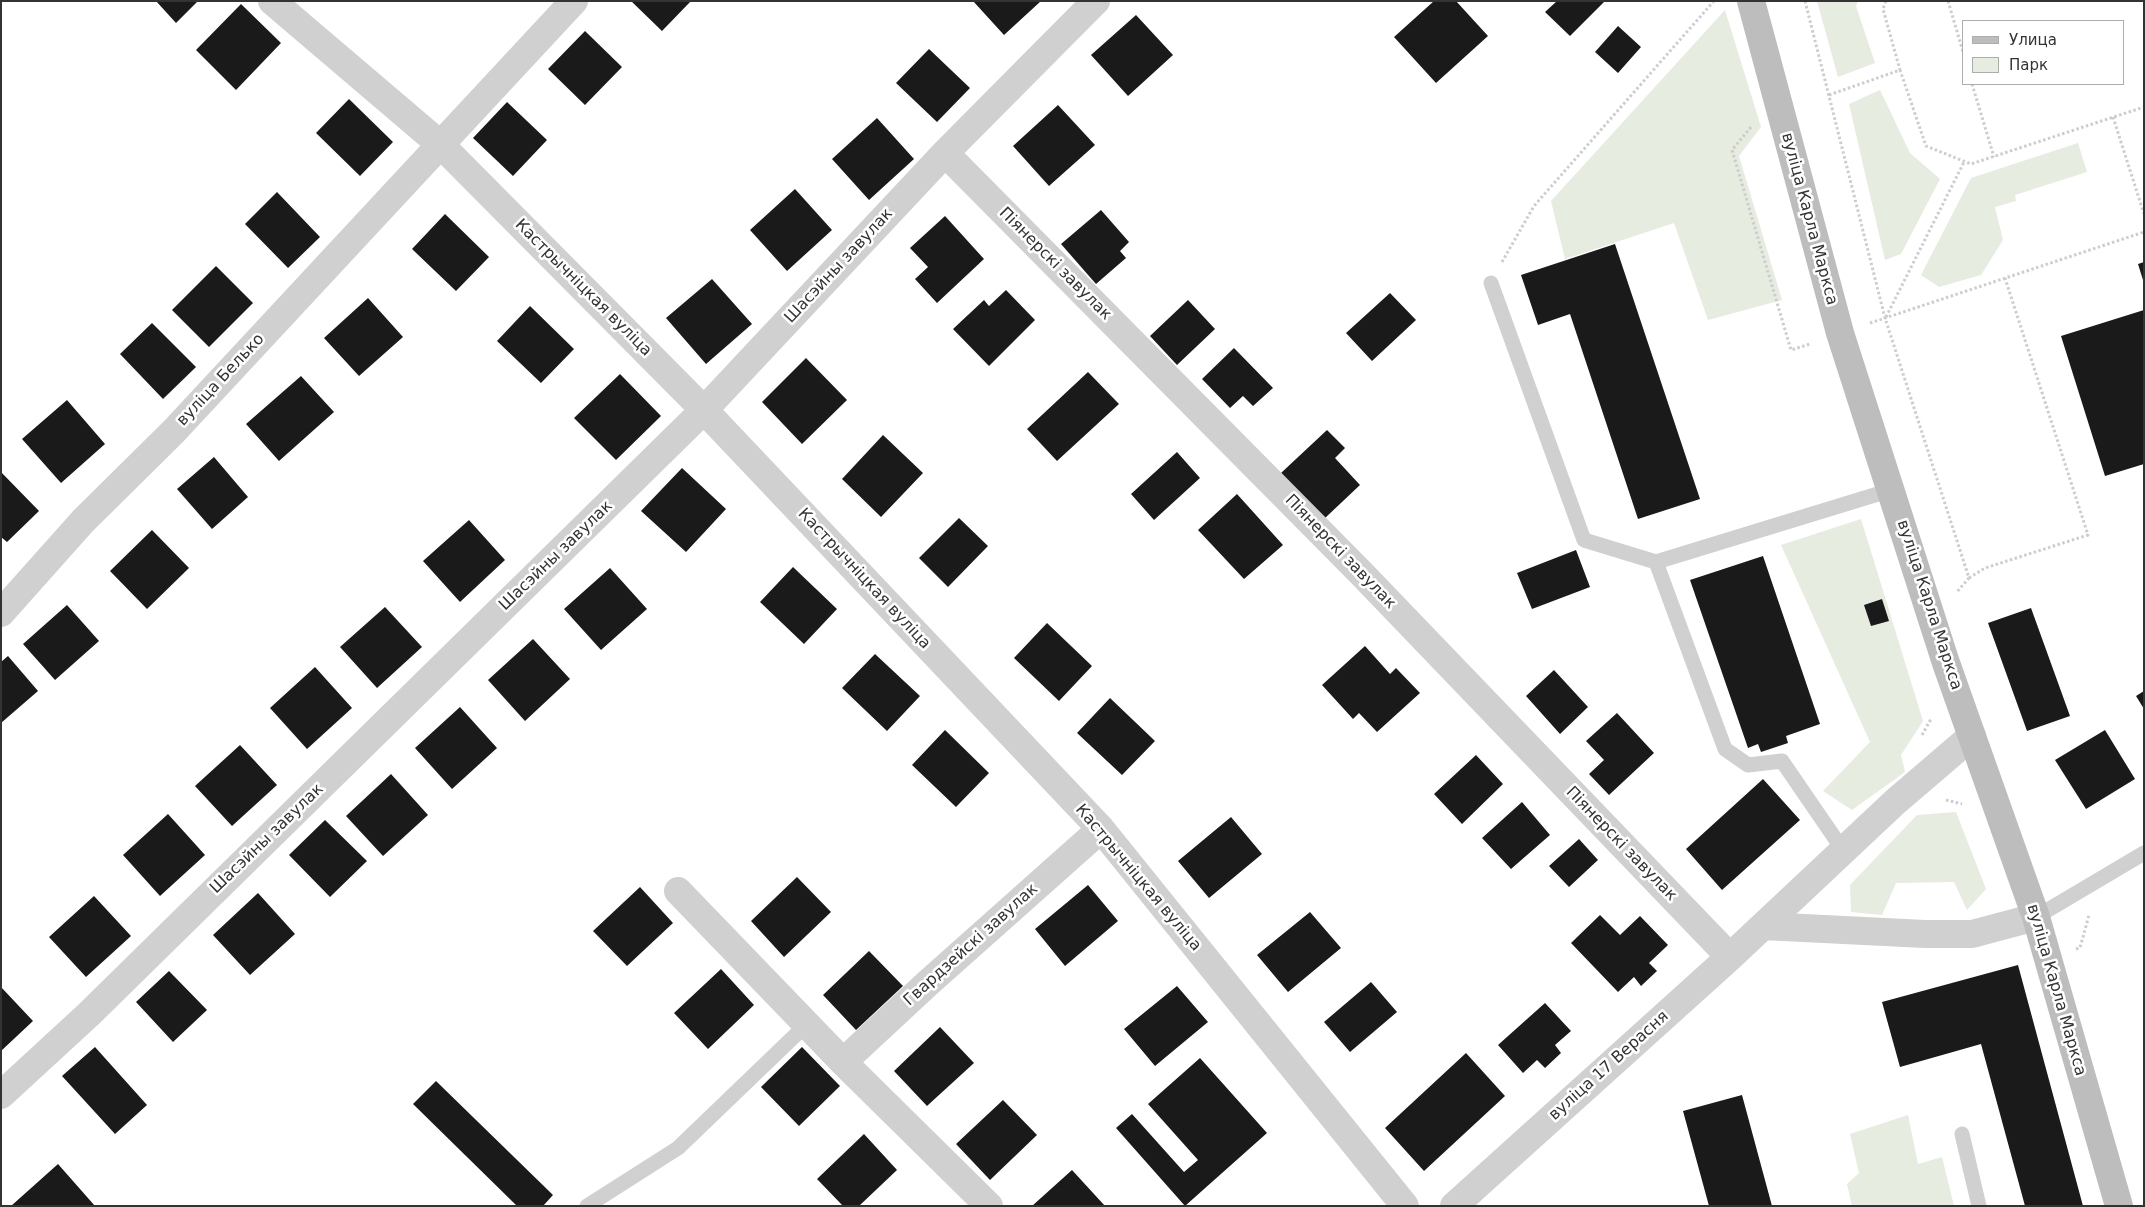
<!DOCTYPE html>
<meta charset="utf-8">
<style>
body{margin:0}
#map{position:relative;width:2145px;height:1207px;overflow:hidden;background:#fff;font-family:"DejaVu Sans",sans-serif}
canvas{display:block}
.frame{position:absolute;inset:0;border:2px solid #333;pointer-events:none}
.legend{position:absolute;left:1962px;top:20px;width:162px;height:65px;box-sizing:border-box;background:#fff;border:1px solid #adadad;margin:0;padding:6px 9px;list-style:none;font-size:15px;color:#333}
.legend li{display:flex;align-items:center;gap:10px;height:25px}
.legend b{width:25px;border:1px solid #adadad}
</style>
<div id="map">
<canvas width="2145" height="1207"></canvas>
<div class="frame"></div>
<ul class="legend">
<li><b style="height:6px;background:#bdbdbd"></b>Улица</li>
<li><b style="height:14px;background:#e6ecdf"></b>Парк</li>
</ul>
</div>
<script>
const context = document.querySelector('canvas').getContext('2d');
context.lineJoin = 'round';
function paint(path, color) { context.fillStyle = color; context.fill(path, 'evenodd'); }
const toPath = rows => new Path2D(rows.map(r => 'M' + r).join(''));
function stroke(path, color, width, dash) { context.strokeStyle = color; context.lineWidth = width; context.lineCap = dash ? 'butt' : 'round'; context.setLineDash(dash || []); context.stroke(path); }
function drawText(font, color, halo, rows, align = 'center') {
  context.font = font + ' "DejaVu Sans",sans-serif'; context.lineWidth = 5; context.setLineDash([]); context.textBaseline = 'middle'; context.strokeStyle = halo; context.fillStyle = color; for (const [text, x, y, turn = 0] of rows) {
    context.save(); context.translate(x, y); context.rotate((+turn || 0) * Math.PI / 180); context.textAlign = isNaN(turn) ? turn : align; if (halo) context.strokeText(text, 0, 0); context.fillText(text, 0, 0); context.restore();
  }
}
paint(toPath([
 [1817,1,1858,1,1856,6,1875,63,1838,77],
 [1725,10,1761,127,1739,156,1782,300,1708,320,1674,223,1565,259,1551,201],
 [1880,90,1910,153,1940,179,1901,254,1885,260,1849,104],
 [2078,143,2087,172,2015,195,2016,201,1995,207,2003,240,1981,275,1939,287,1921,275,1971,178],
 [1861,519,1923,721,1901,755,1905,772,1852,810,1823,791,1870,742,1781,545],
 [1956,812,1986,889,1967,910,1954,882,1896,883,1882,915,1851,912,1850,885,1917,815],
 [1908,1115,1918,1164,1942,1157,1954,1206,1852,1206,1847,1184,1859,1173,1850,1134]
]), '#e6ecdf');
paint(toPath([
 [156,1,198,1,176,23],
 [631,1,691,1,662,31],
 [973,1,1041,1,1004,35],
 [1434,1,1456,1,1488,36,1436,83,1394,37],
 [1557,1,1605,1,1570,36,1545,12],
 [241,4,281,43,236,90,196,50],
 [1136,15,1173,55,1128,96,1091,55],
 [1618,26,1641,47,1618,73,1595,52],
 [585,31,622,67,585,105,548,69],
 [929,49,970,88,937,122,896,83],
 [349,99,393,142,360,176,316,133],
 [507,102,547,140,513,176,473,138],
 [1058,105,1095,145,1049,186,1013,146],
 [877,118,914,159,869,200,832,159],
 [795,189,832,230,787,271,750,230],
 [277,192,320,237,288,268,245,224],
 [1101,210,1129,242,1120,251,1126,258,1096,284,1061,244],
 [445,214,489,257,456,291,412,249],
 [945,216,984,259,937,303,915,279,928,267,910,248],
 [1615,244,1700,499,1638,519,1570,314,1538,325,1521,275],
 [2144,262,2144,280,2143,280,2138,264],
 [216,266,253,303,209,347,172,310],
 [712,279,752,324,706,364,666,318],
 [1006,290,1035,320,989,366,953,329,984,300,989,306],
 [1390,293,1416,320,1372,361,1346,333],
 [368,298,403,337,359,376,324,338],
 [1188,300,1215,329,1177,365,1150,336],
 [530,306,574,349,541,383,497,341],
 [2144,310,2144,464,2105,476,2061,336],
 [152,323,196,367,163,399,120,354],
 [1234,348,1273,388,1253,406,1243,396,1230,408,1202,379],
 [806,358,847,400,802,444,762,402],
 [1088,372,1119,404,1057,461,1027,429],
 [620,374,661,416,616,460,574,418],
 [301,376,334,412,279,461,246,424],
 [67,400,105,444,61,483,22,439],
 [1327,430,1345,448,1335,458,1360,485,1324,519,1281,473],
 [883,435,923,473,881,517,842,479],
 [1177,452,1200,478,1154,520,1131,494],
 [214,457,248,497,212,529,177,489],
 [682,468,726,509,686,552,641,511],
 [1,472,39,511,7,542,1,537],
 [1237,494,1283,545,1244,579,1198,530],
 [959,518,988,546,948,587,919,558],
 [469,520,505,560,460,602,423,561],
 [152,530,189,568,147,609,110,571],
 [1576,550,1590,587,1532,609,1517,573],
 [1763,556,1820,724,1786,736,1788,743,1761,752,1758,744,1748,748,1690,580],
 [793,567,837,609,804,644,760,602],
 [610,568,647,609,601,650,564,609],
 [1882,599,1889,621,1871,626,1864,605],
 [67,605,99,641,55,680,23,644],
 [385,607,422,647,377,688,340,647],
 [2031,608,2070,716,2027,731,1988,623],
 [1047,623,1092,666,1059,701,1014,658],
 [533,639,570,679,525,721,488,680],
 [1365,646,1390,674,1396,668,1420,693,1377,732,1359,713,1353,719,1322,685],
 [875,654,920,696,887,731,842,688],
 [8,656,38,691,1,723,1,662],
 [315,667,352,708,307,749,270,708],
 [1554,670,1588,707,1560,734,1526,696],
 [2144,691,2144,709,2136,696],
 [1110,698,1155,741,1122,775,1077,733],
 [460,707,497,748,452,789,415,748],
 [1617,713,1654,753,1609,795,1589,774,1604,760,1586,741],
 [945,730,989,773,956,807,912,765],
 [2105,730,2135,779,2086,809,2055,760],
 [240,745,277,785,232,826,195,786],
 [1476,755,1503,784,1462,824,1434,794],
 [391,774,428,815,383,856,346,816],
 [1763,779,1800,820,1722,890,1686,849],
 [1522,802,1550,835,1511,869,1482,838],
 [168,814,205,855,160,896,123,855],
 [1231,817,1262,854,1209,898,1178,861],
 [325,820,367,861,330,897,289,855],
 [1579,839,1598,860,1569,887,1549,866],
 [797,877,831,912,784,957,751,921],
 [1088,885,1118,921,1065,966,1035,929],
 [640,887,673,923,627,966,593,931],
 [258,893,295,934,250,975,213,935],
 [94,896,131,936,86,977,49,937],
 [1310,912,1341,948,1288,992,1257,955],
 [1600,915,1620,935,1640,916,1668,945,1649,963,1657,971,1641,986,1634,977,1618,992,1571,943],
 [869,951,903,986,856,1030,823,995],
 [2018,965,2083,1206,2025,1206,1981,1044,1900,1067,1882,1002],
 [721,969,754,1005,708,1049,674,1013],
 [169,971,207,1010,173,1042,136,1002],
 [1371,982,1397,1012,1350,1052,1324,1022],
 [1177,986,1208,1022,1155,1066,1124,1029],
 [1,987,33,1021,1,1051],
 [1545,1003,1571,1031,1555,1045,1561,1053,1545,1068,1537,1060,1523,1073,1498,1045],
 [940,1027,974,1063,927,1106,894,1071],
 [95,1047,147,1105,115,1134,62,1076],
 [802,1047,840,1086,799,1126,761,1087],
 [1466,1053,1505,1096,1424,1171,1385,1128],
 [1200,1058,1267,1133,1185,1206,1116,1128,1132,1114,1184,1172,1198,1160,1148,1104],
 [436,1081,553,1195,543,1206,517,1206,413,1104],
 [1742,1095,1772,1206,1709,1206,1683,1111],
 [1003,1100,1037,1135,990,1180,956,1144],
 [864,1134,897,1170,859,1206,843,1206,817,1179],
 [58,1164,95,1206,11,1206],
 [1072,1170,1105,1206,1032,1206]
]), '#1a1a1a');
stroke(toPath([
 [1805,1,1885,318,1969,578,1956,593],
 [1886,1,1883,9,1900,70],
 [1948,1,1964,55],
 [1972,84,1994,157],
 [1829,95,1900,70,1926,146,1971,164,2144,107],
 [2113,117,2144,214],
 [1751,127,1732,150,1791,350,1810,344],
 [1502,262,1534,206,1714,1],
 [1886,317,1964,162],
 [1870,323,2144,232],
 [1969,578,1985,568,2088,535,2005,278],
 [1922,735,1931,719],
 [1946,800,1962,804],
 [2076,949,2080,948,2089,915]
]), '#cdcdcd', 3, [2.5, 2.5]);
stroke(toPath([
 [1491,283,1584,540,1656,562,1891,490],
 [1656,562,1725,749,1748,765,1782,761,1843,850],
 [2036,917,2144,853],
 [1962,1134,1979,1206],
 [587,1206,678,1148,807,1024]
]), '#d0d0d0', 15);
stroke(toPath([
 [272,1,441,145,704,410,1101,829,1405,1206],
 [945,153,1361,573,1730,957],
 [1,613,83,521,174,431,574,1],
 [678,891,843,1062,989,1206],
 [1763,926,1925,934,1972,934,2036,917],
 [843,1062,928,983,1101,829],
 [1,1095,89,1014,704,410,945,153,1096,1],
 [1454,1206,1730,957,1895,802,1972,736]
]), '#d0d0d0', 28);
stroke(toPath([
 [1751,1,1840,333,1946,663,2036,917,2119,1206]
]), '#bdbdbd', 28);
drawText('16px', '#333', '#fff', [
 ["вуліца Карла Маркса",1809,219,75],
 ["Піянерскі завулак",1055,264,45],
 ["Шасэйны завулак",839,266,-47],
 ["Кастрычніцкая вуліца",583,288,45],
 ["вуліца Белько",221,380,-47],
 ["Піянерскі завулак",1340,552,46],
 ["Шасэйны завулак",556,556,-44],
 ["Кастрычніцкая вуліца",864,579,47],
 ["вуліца Карла Маркса",1929,605,72],
 ["Шасэйны завулак",267,839,-44],
 ["Піянерскі завулак",1621,844,46],
 ["Кастрычніцкая вуліца",1138,878,50],
 ["Гвардзейскі завулак",971,945,-42],
 ["вуліца Карла Маркса",2056,990,74],
 ["вуліца 17 Верасня",1609,1066,-42]
]);
</script>
